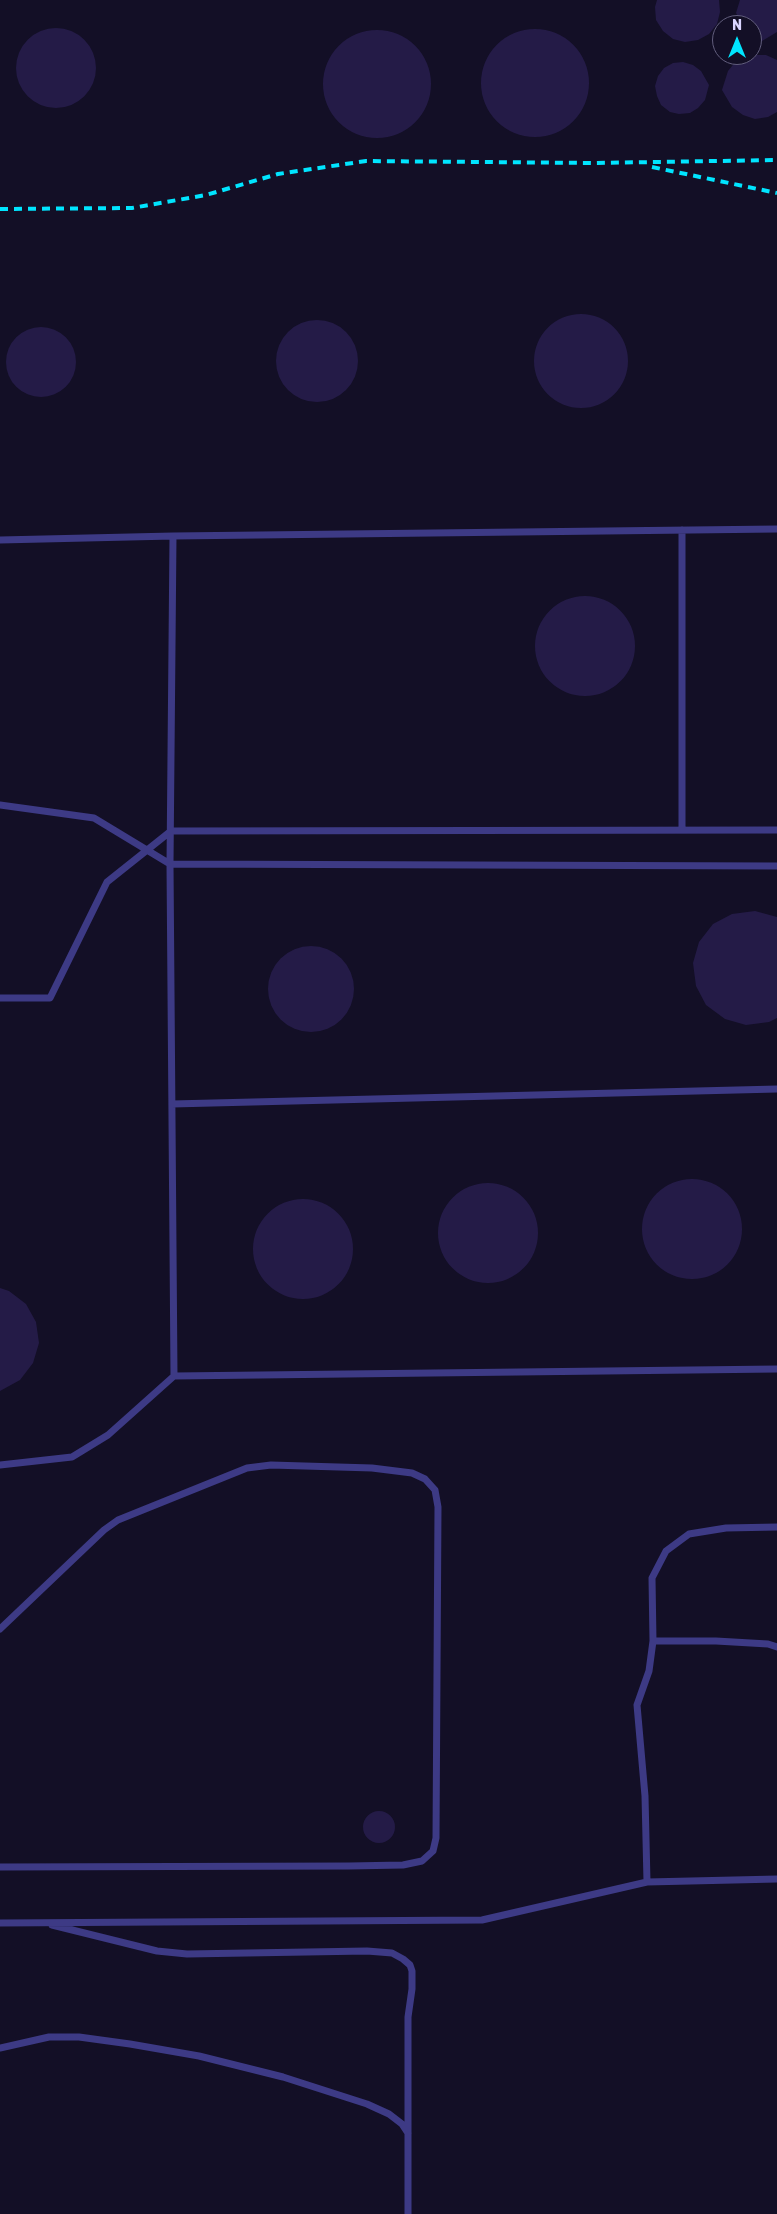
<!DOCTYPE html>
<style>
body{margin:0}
#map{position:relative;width:777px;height:2214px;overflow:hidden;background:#130f26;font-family:Rubik,sans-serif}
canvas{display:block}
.north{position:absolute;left:712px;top:15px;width:50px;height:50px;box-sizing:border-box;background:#130f26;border:1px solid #625e7d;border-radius:50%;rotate:0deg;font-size:14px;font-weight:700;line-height:20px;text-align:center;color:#d9d4ff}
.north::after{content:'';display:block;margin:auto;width:18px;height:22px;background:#00e5ff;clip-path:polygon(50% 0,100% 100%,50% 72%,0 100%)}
</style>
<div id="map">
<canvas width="777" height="2214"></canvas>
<div class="north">N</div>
</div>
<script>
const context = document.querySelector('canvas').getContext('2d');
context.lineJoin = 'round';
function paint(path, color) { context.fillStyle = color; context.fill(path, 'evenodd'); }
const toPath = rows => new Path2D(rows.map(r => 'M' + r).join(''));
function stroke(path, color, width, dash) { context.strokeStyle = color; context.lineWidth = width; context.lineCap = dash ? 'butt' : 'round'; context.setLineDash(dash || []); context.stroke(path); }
paint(toPath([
 [657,0,719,0,720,12,717,24,709,34,698,40,685,42,673,39,663,31,656,20,655,7],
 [740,0,777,0,777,32,762,41,752,33,752,25,743,25,736,13],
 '16 68a40 40 0 1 1 80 0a40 40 0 1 1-80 0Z',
 '481 83a54 54 0 1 1 108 0a54 54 0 1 1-108 0Z',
 '323 84a54 54 0 1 1 108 0a54 54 0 1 1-108 0Z',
 [747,55,766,55,777,60,777,112,768,117,755,119,743,115,732,107,722,90,728,71,736,61],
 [683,62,693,65,701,71,709,85,705,100,698,108,690,113,679,114,670,112,661,105,657,96,655,86,658,76,664,68,673,63],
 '534 361a47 47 0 1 1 94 0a47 47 0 1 1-94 0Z',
 '276 361a41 41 0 1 1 82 0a41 41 0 1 1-82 0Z',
 '6 362a35 35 0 1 1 70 0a35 35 0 1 1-70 0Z',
 '535 646a50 50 0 1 1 100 0a50 50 0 1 1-100 0Z',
 [755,911,777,917,777,1018,769,1022,746,1025,725,1019,706,1005,696,986,693,963,699,942,713,924,732,914],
 '268 989a43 43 0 1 1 86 0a43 43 0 1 1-86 0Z',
 '642 1229a50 50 0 1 1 100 0a50 50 0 1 1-100 0Z',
 '438 1233a50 50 0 1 1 100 0a50 50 0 1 1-100 0Z',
 '253 1249a50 50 0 1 1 100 0a50 50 0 1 1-100 0Z',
 [0,1288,9,1291,26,1304,36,1322,39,1343,33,1363,20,1380,0,1391],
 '363 1827a16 16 0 1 1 32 0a16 16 0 1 1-32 0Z'
]), '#241b47');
stroke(toPath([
 [682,530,682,829],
 [173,536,170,864,174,1376],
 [0,540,173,536,777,529],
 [0,805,94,818,170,864,777,866],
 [0,998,50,998,107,882,171,831,777,830],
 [172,1104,777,1089],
 [0,1465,72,1457,108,1435,174,1376,777,1369],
 [0,1629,104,1530,118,1520,247,1468,271,1465,372,1468,412,1473,425,1479,435,1490,438,1507,436,1838,433,1851,422,1861,403,1865,349,1866,0,1867],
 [653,1641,652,1578,666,1551,689,1534,726,1528,777,1527],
 [647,1882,645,1796,637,1705,649,1671,653,1641,716,1641,768,1644,777,1647],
 [0,1923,482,1920,647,1882,777,1879],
 [52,1925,157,1951,187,1954,367,1951,392,1953,403,1959,410,1965,412,1971,412,1989,408,2017,408,2214],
 [0,2048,49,2037,79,2037,130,2044,199,2056,283,2077,367,2104,389,2114,402,2124,408,2133]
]), '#3d3a85', 7);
stroke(toPath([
 [652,167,777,193],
 [0,209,132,208,206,195,278,174,366,161,594,163,777,160]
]), '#00e5ff', 4, [8, 6]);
</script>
